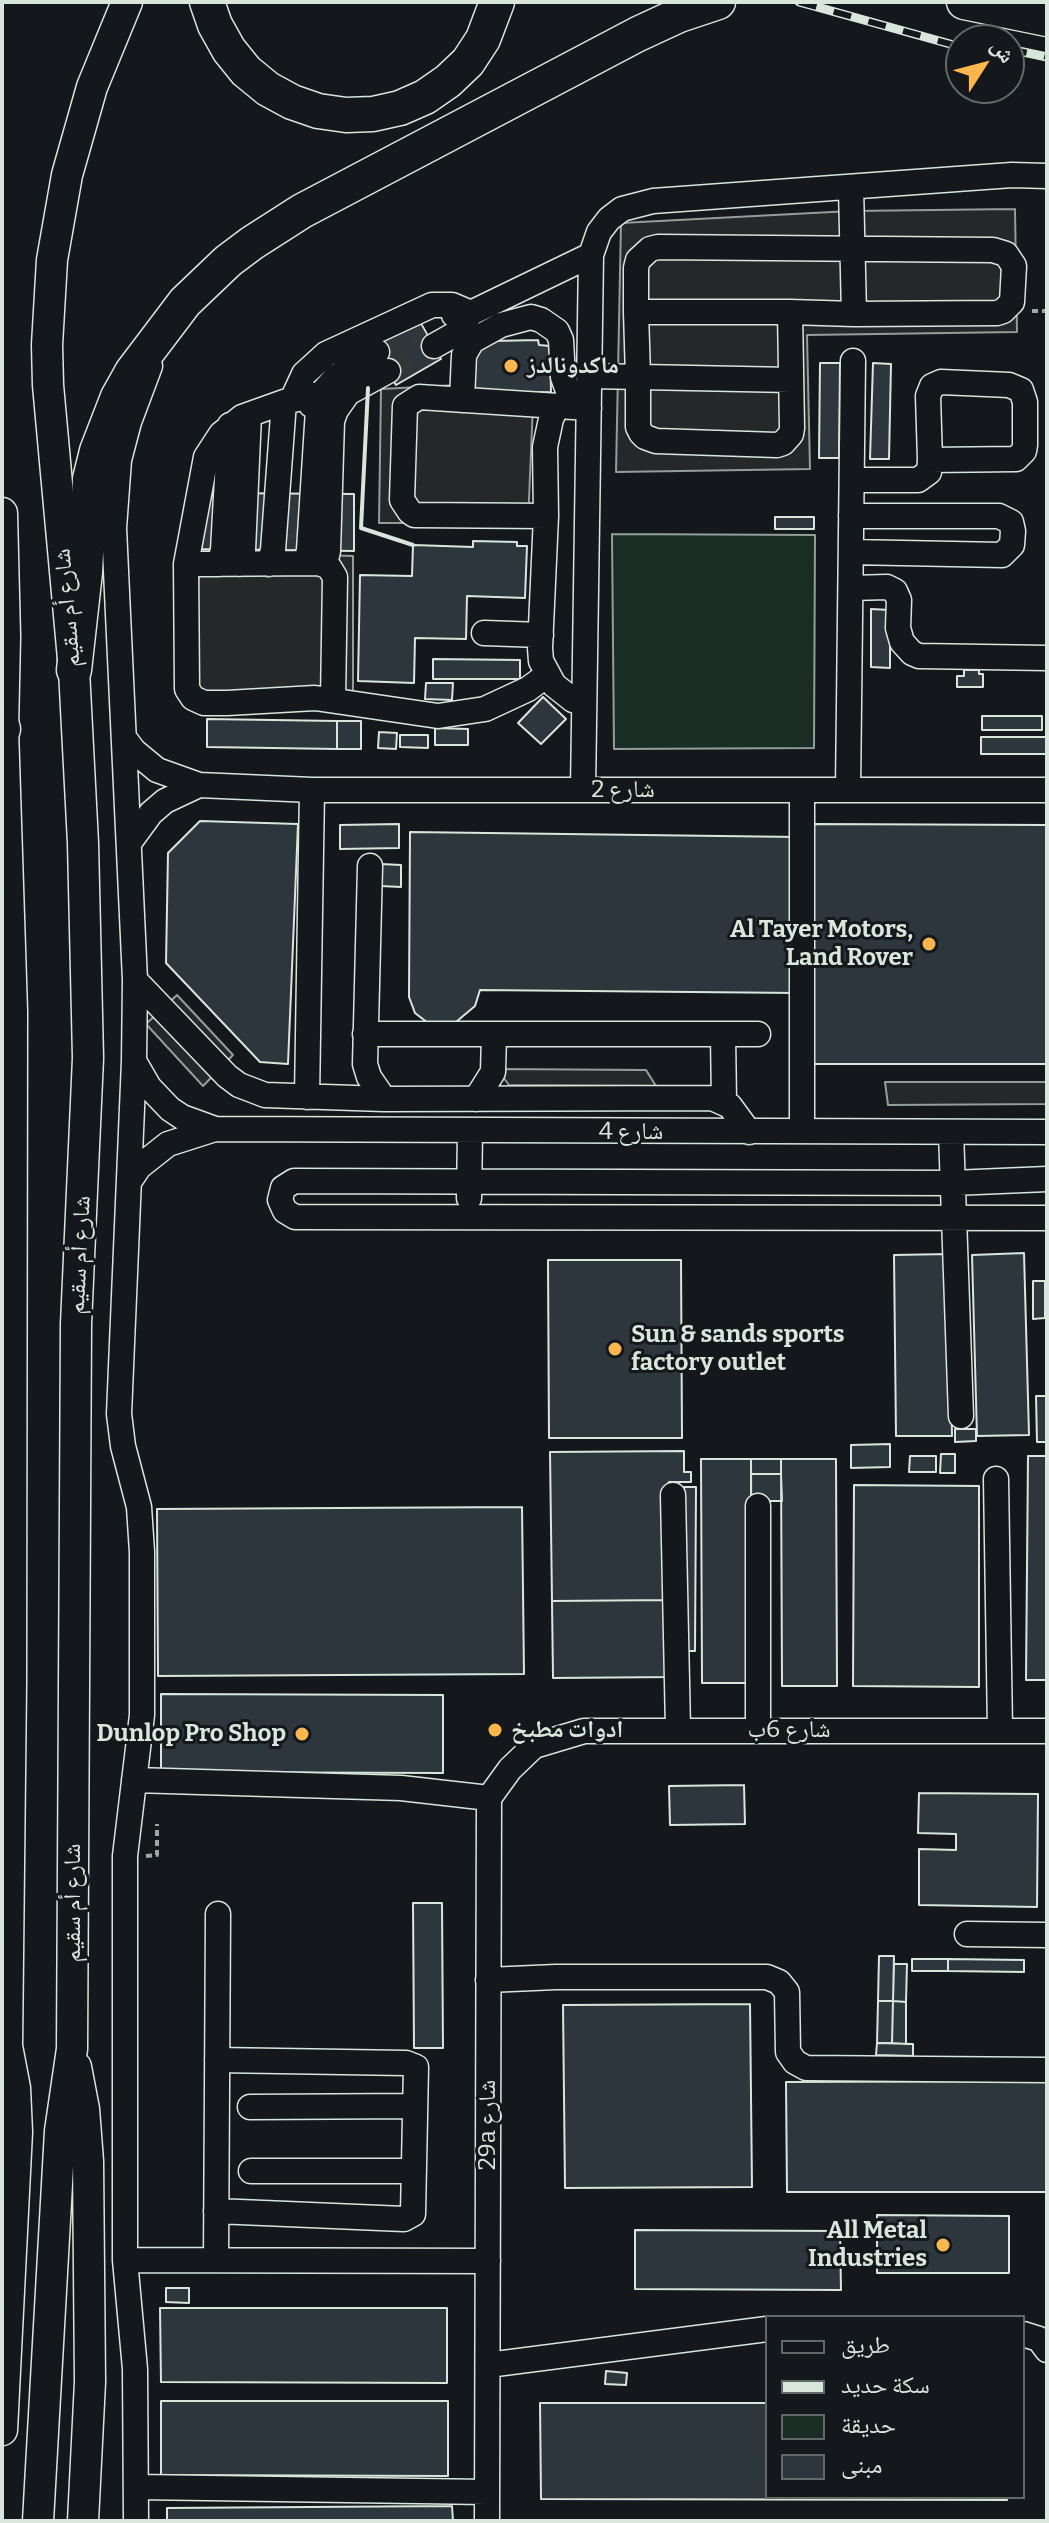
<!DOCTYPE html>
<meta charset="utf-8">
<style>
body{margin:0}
#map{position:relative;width:1049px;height:2523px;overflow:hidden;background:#14181c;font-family:Bitter,"Noto Naskh Arabic",serif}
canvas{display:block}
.frame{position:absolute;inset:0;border:4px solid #d8e6dc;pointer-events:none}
.legend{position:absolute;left:765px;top:2315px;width:260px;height:184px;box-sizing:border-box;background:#14181c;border:2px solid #626a69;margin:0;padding:10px 14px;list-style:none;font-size:24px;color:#d8e6dc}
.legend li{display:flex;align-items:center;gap:16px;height:40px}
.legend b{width:40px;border:2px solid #626a69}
.north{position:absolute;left:945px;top:24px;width:80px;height:80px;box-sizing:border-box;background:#14181c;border:2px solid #626a69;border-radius:50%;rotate:54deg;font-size:22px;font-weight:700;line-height:32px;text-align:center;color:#d8e6dc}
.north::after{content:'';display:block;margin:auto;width:28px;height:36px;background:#ffb74d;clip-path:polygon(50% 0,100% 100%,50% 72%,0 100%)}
</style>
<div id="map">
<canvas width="1049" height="2523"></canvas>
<div class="frame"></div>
<ul class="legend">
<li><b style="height:10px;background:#14181c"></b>طريق</li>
<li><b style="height:10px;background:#d8e6dc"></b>سكة حديد</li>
<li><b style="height:22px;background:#1a2d24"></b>حديقة</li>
<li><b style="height:22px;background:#2c363c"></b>مبنى</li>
</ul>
<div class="north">ش</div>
</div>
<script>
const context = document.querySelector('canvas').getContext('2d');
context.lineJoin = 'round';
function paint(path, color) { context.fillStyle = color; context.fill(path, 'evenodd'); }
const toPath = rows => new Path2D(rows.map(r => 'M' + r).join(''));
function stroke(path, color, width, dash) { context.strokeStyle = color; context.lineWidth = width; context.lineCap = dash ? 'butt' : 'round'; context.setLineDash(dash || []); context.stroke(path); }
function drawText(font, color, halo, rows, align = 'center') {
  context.font = font + ' Bitter,"Noto Naskh Arabic",serif'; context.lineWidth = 6; context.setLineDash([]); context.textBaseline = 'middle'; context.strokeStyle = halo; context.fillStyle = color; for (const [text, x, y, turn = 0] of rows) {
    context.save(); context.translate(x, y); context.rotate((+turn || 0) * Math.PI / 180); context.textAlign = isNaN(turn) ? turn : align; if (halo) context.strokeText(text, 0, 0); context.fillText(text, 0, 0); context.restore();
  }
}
const green = toPath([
 [612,534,815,535,814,748,614,749,612,534]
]);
paint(green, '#1a2d24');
stroke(green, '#939e99', 2);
const parking = toPath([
 [1015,209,1017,332,807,335,810,469,616,472,621,223,851,211,1015,209],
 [534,381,528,523,379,523,381,389,534,381],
 [200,551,353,556,353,699,192,696,200,551],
 [177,995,233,1055,203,1086,146,1024,177,995],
 [497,1069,646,1070,656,1086,509,1085,497,1069],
 [885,1082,1047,1082,1047,1104,888,1105,885,1082]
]);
paint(parking, '#24282b');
stroke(parking, '#939e99', 2);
const building = toPath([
 [415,313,441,359,396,385,369,340,415,313],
 [538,340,539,345,550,346,551,392,469,393,469,358,493,341,538,340],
 [820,363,840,363,839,458,819,458,820,363],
 [873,363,891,364,889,459,870,459,873,363],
 [203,493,354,494,354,551,202,549,203,493],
 [775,517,814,517,814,529,775,529,775,517],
 [473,541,517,542,517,546,527,546,525,598,467,596,466,639,415,638,414,683,358,681,360,575,412,576,413,545,473,547,473,541],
 [871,609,890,610,890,668,871,667,871,609],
 [433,659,520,660,520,679,433,679,433,659],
 [964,670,979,670,979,674,983,674,983,687,957,687,957,676,964,676,964,670],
 [426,683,453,683,452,700,425,699,426,683],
 [543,697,566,719,541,744,518,723,543,697],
 [982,716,1042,716,1042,730,982,730,982,716],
 [207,719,337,721,337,749,207,747,207,719],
 [337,721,361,721,361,749,337,749,337,721],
 [435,728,468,729,468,745,435,745,435,728],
 [379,732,397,733,396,749,378,748,379,732],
 [400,735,428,735,428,748,400,747,400,735],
 [981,737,1047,737,1047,754,981,754,981,737],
 [200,821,298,824,288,1064,260,1062,166,963,168,853,200,821],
 [399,824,399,848,340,849,340,825,399,824],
 [811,824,1047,825,1047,1064,811,1064,811,824],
 [410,832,798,837,797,993,480,990,475,1006,456,1022,428,1023,415,1013,409,997,410,832],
 [381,864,401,865,401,887,381,886,381,864],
 [1024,1253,1029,1435,977,1436,972,1255,1024,1253],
 [949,1254,952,1436,896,1436,894,1255,949,1254],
 [548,1260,681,1260,682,1438,549,1438,548,1260],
 [1033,1281,1045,1281,1045,1318,1033,1319,1033,1281],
 [1036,1396,1047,1396,1047,1442,1037,1442,1036,1396],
 [955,1429,976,1429,976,1441,955,1442,955,1429],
 [890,1444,890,1467,851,1468,851,1445,890,1444],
 [684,1451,684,1472,691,1472,691,1482,669,1482,670,1600,552,1601,550,1452,684,1451],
 [941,1454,955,1454,955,1473,940,1473,941,1454],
 [910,1456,936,1456,936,1472,909,1472,910,1456],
 [1028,1456,1047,1456,1047,1680,1026,1680,1028,1456],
 [701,1459,751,1459,752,1683,702,1683,701,1459],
 [751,1459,781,1459,781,1474,751,1474,751,1459],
 [781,1459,836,1459,837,1686,782,1686,781,1459],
 [751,1474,781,1474,782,1501,751,1501,751,1474],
 [854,1485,979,1486,979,1687,853,1686,854,1485],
 [684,1487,696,1487,695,1651,683,1651,684,1487],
 [522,1507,524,1674,158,1676,157,1509,522,1507],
 [670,1600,671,1677,553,1678,552,1601,670,1600],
 [161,1694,443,1695,443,1773,161,1772,161,1694],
 [744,1785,745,1824,670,1825,669,1786,744,1785],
 [919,1793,1038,1794,1037,1907,919,1905,919,1849,956,1850,956,1834,918,1833,919,1793],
 [413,1903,442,1903,443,2048,414,2048,413,1903],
 [879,1956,894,1956,893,2001,878,2001,879,1956],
 [912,1959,948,1959,948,1971,912,1971,912,1959],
 [948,1959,1024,1960,1024,1972,948,1971,948,1959],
 [894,1964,907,1964,906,2002,893,2001,894,1964],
 [878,2001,893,2001,892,2043,877,2043,878,2001],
 [893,2001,906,2002,906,2044,892,2043,893,2001],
 [750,2004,752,2187,565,2188,563,2005,750,2004],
 [877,2043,913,2044,913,2056,876,2055,877,2043],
 [1047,2081,1047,2192,787,2192,786,2082,1047,2081],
 [877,2215,1009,2216,1009,2273,877,2273,877,2215],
 [635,2230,840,2231,841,2290,635,2289,635,2230],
 [166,2288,189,2288,189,2303,166,2302,166,2288],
 [160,2308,447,2308,447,2383,161,2382,160,2308],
 [606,2371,627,2373,626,2385,605,2384,606,2371],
 [161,2401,448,2401,448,2476,161,2475,161,2401],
 [540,2403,767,2403,767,2497,1007,2497,1007,2500,541,2499,540,2403],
 [452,2506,453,2521,167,2521,167,2508,452,2506]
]);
paint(building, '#2c363c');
stroke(building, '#d8e6dc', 2);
stroke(toPath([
 [377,352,422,327],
 [388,371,434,346]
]), '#313739', 24, [24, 12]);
const minor = toPath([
 [851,188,854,314],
 [636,312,790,312,854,314,997,313,1003,311,1012,302,1014,266,1006,254,993,250,658,247,650,249,638,260,636,268,636,312,638,377,638,427,641,433,645,437,656,441,777,445,783,443,791,434,792,428,790,312],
 [454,315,471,313,591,255],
 [434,346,457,333,471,313],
 [591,376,791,380],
 [292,400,304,374,326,354,432,305,452,305,471,313],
 [462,400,464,355,472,341,501,325,531,317,541,320,557,331,561,340,563,377,574,407],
 [311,405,337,376,377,352],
 [557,406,551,419,545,447,546,516,540,648,541,661,554,685,573,700,584,704],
 [852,480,918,480,929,472,930,460,1016,459,1024,451,1025,445,1025,402,1021,390,1009,385,941,382,932,386,928,396,930,460],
 [546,516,414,515,410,512,402,500,405,406,419,397,589,408],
 [851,552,1002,555,1012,545,1013,531,1011,522,999,516,851,516],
 [306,563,309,550,319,394,284,402,242,417,221,434,206,457,186,564,187,689,193,698,204,703,227,703,315,698,438,716,485,709,528,689,547,675],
 [186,564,319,563,329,567,335,577,333,700],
 [219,564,223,550,230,425],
 [240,564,243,550,249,415],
 [269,564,273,550,284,402],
 [325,564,328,551,332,421,336,410,348,393,388,371],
 [851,588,887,587,895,591,899,600,898,628,902,642,912,653,919,656,1047,658],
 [484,633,541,635],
 [125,739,134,751,157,770,199,785,312,790,1047,790],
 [583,790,591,255,599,232,609,219,622,209,653,201,1012,175,1047,176],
 [802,790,802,1131],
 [848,790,853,361],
 [129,843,151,813,165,801,199,785],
 [370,866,365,1064,369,1077,384,1099],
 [135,980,227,1076,239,1085,265,1095,384,1099,712,1098,730,1106,749,1132],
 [365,1034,758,1034],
 [723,1035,724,1102],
 [134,1061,149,1087,170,1109,182,1117,215,1129],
 [307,1097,312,790],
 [476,1099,493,1072,494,1035],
 [951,1132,961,1416],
 [1047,1179,953,1183,294,1181,283,1188,280,1200,285,1211,295,1217,1047,1218],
 [129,1182,139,1167,168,1144,215,1129,1047,1132],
 [469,1198,470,1132],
 [996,1479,1000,1730],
 [673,1495,678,1729],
 [758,1506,758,1730],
 [134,1780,401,1788,489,1798],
 [967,1934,1047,1935],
 [488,1980,556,1977,767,1977,779,1982,787,1992,788,2052,795,2062,806,2068,1047,2070],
 [250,2107,415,2106],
 [251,2171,414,2171],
 [216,2211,404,2219,413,2214,416,2067,406,2063,217,2060],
 [125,2260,488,2261],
 [216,2260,218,1914],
 [1023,2334,1039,2339,1047,2350],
 [488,2365,767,2329],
 [137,2487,487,2492],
 [136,2521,135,2369,125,2260,125,1856,142,1715,142,1552,139,1507,123,1446,119,1414,134,1061,135,980,114,528,119,460,129,422,150,366],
 [487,2521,489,1798,510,1769,534,1746,584,1731,1047,1731]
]);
const major = toPath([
 [2,513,5,637,3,729,12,1011,11,1684,7,2046,15,2088,17,2132,2,2430],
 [76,2067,84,2109,88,2161,90,2382,83,2521],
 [38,2521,60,2131,72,2049,76,1324,88,1058,83,843,74,670,48,385,47,345,52,260,67,175,92,87,127,2]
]);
const highway = toPath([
 [207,2,215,25,229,50,246,71,268,89,292,102,318,111,346,115,373,114,400,108,425,97,448,81,468,62,483,39,497,2],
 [964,2,1047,19],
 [74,670,85,572,90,479,97,451,118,397,132,372,185,302,228,261,252,243,302,211,638,34,679,15,718,2],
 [2,726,3,729]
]);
stroke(minor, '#d8e6dc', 27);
stroke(major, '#d8e6dc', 33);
stroke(highway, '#d8e6dc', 37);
stroke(toPath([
 [1032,311,1047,311],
 [146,1856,157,1855,157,1824]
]), '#9da8a2', 4, [6, 4]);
stroke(minor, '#14181c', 24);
stroke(major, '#14181c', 30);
stroke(highway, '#14181c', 34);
const rail = toPath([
 [799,2,961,47],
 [1009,49,1047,57]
]);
stroke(rail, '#d8e6dc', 9);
stroke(rail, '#14181c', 6, [18]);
stroke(toPath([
 [368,388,361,528,413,545]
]), '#d8e6dc', 4);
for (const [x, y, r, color] of [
 [511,366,8,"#ffb74d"],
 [929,944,8,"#ffb74d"],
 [615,1349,8,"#ffb74d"],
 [495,1730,8,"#ffb74d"],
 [302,1734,8,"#ffb74d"],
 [943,2245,8,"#ffb74d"]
]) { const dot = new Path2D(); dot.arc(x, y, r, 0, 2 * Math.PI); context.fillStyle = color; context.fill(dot); stroke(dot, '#14181c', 3); }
drawText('bold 24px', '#d8e6dc', '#14181c', [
 ["ماكدونالدز",527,366],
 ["Al Tayer Motors,",913,930,"right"],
 ["Land Rover",913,958,"right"],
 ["Sun & sands sports",631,1335],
 ["factory outlet",631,1363],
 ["ادوات مطبخ",511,1730],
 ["Dunlop Pro Shop",286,1734,"right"],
 ["All Metal",927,2231,"right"],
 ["Industries",927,2259,"right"]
], 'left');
drawText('24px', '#d8e6dc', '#14181c', [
 ["شارع أم سقيم",68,608,-95],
 ["شارع 2",623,790],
 ["شارع 4",631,1132],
 ["شارع أم سقيم",80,1255,-87],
 ["شارع 6ب",789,1730],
 ["شارع أم سقيم",73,1903,-90],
 ["29a شارع",488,2125,-90]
]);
</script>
